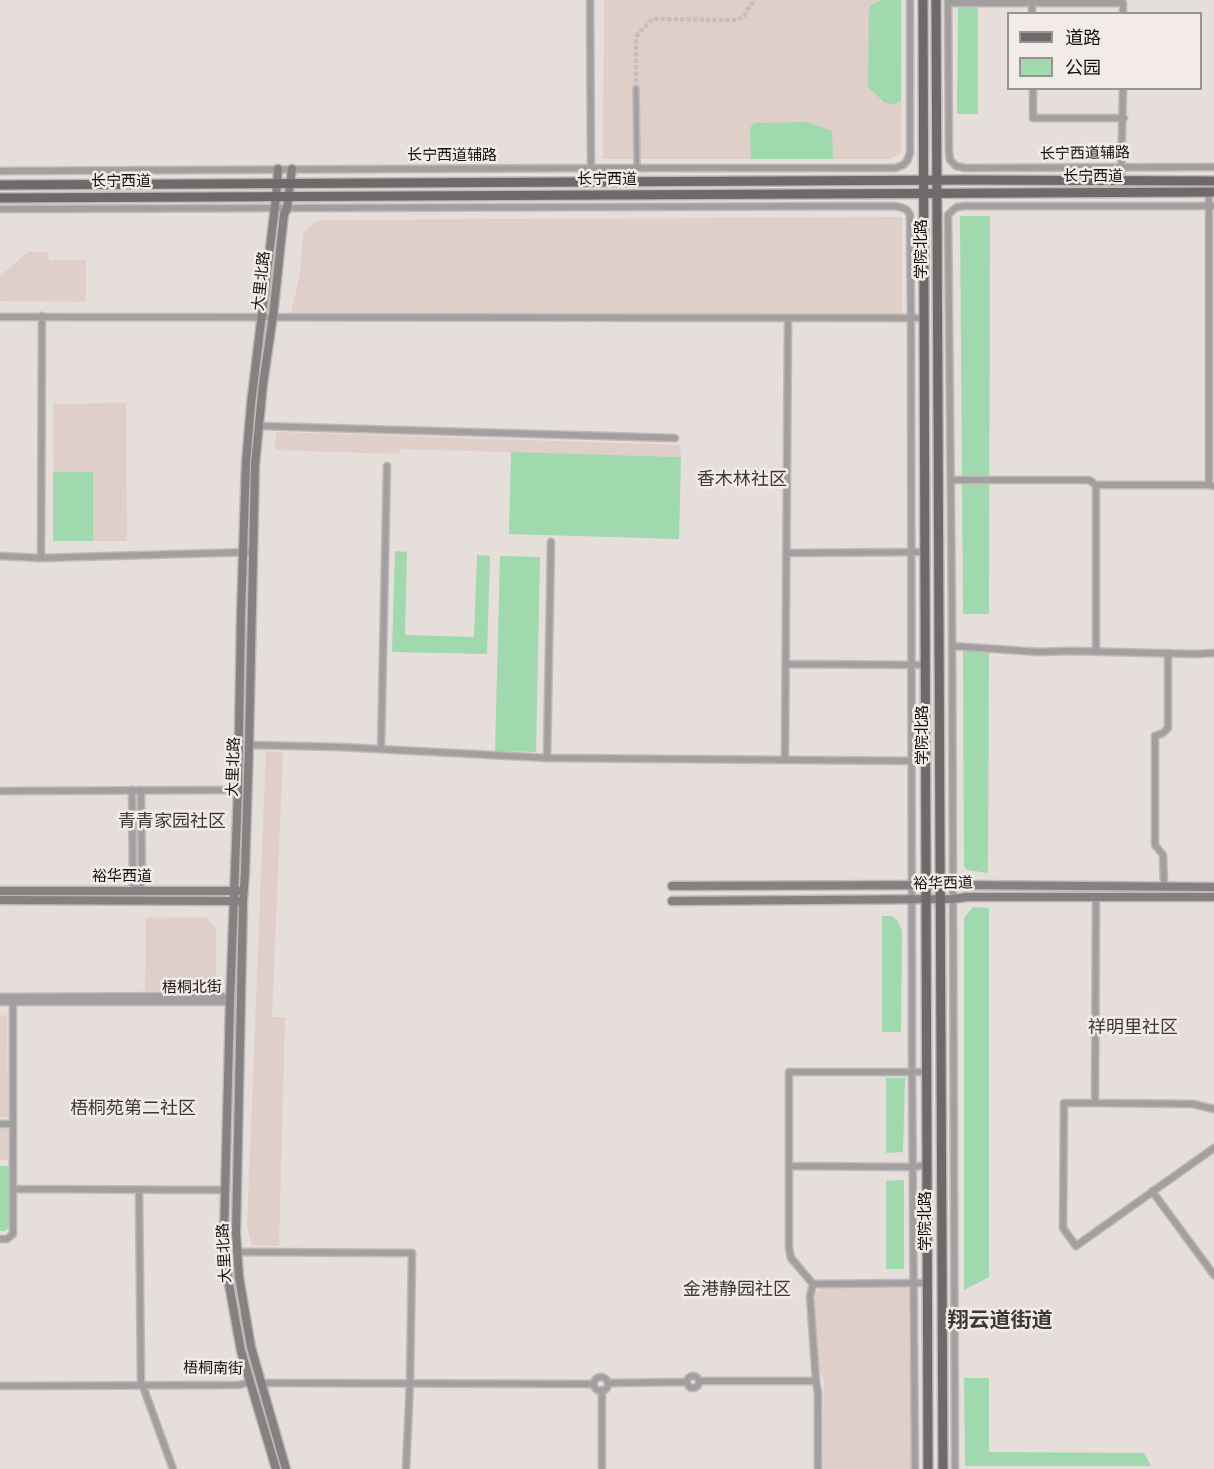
<!DOCTYPE html>
<meta charset="utf-8">
<style>
body{margin:0}
#map{position:relative;width:1214px;height:1469px;overflow:hidden;background:#e5deda;font-family:Overpass,"Noto Sans SC",sans-serif}
canvas{display:block}
.legend{position:absolute;left:1007px;top:12px;width:195px;height:78px;box-sizing:border-box;background:#f3ebe7;border:2px solid #999491;margin:0;padding:8px 10px;list-style:none;font-size:18px;color:#131110}
.legend li{display:flex;align-items:center;gap:12px;height:30px}
.legend b{width:30px;border:2px solid #999491}
</style>
<div id="map">
<canvas width="1214" height="1469"></canvas>
<ul class="legend">
<li><b style="height:8px;background:#70696b"></b>道路</li>
<li><b style="height:16px;background:#a0d9ad"></b>公园</li>
</ul>
</div>
<script>
const context = document.querySelector('canvas').getContext('2d');
context.lineJoin = 'round';
function paint(path, color) { context.fillStyle = color; context.fill(path, 'evenodd'); }
const toPath = rows => new Path2D(rows.map(r => 'M' + r).join(''));
function stroke(path, color, width, dash) { context.strokeStyle = color; context.lineWidth = width; context.lineCap = dash ? 'butt' : 'round'; context.setLineDash(dash || []); context.stroke(path); }
function drawText(font, color, halo, rows, align = 'center') {
  context.font = font + ' Overpass,"Noto Sans SC",sans-serif'; context.lineWidth = 5; context.setLineDash([]); context.textBaseline = 'middle'; context.strokeStyle = halo; context.fillStyle = color; for (const [text, x, y, turn = 0] of rows) {
    context.save(); context.translate(x, y); context.rotate((+turn || 0) * Math.PI / 180); context.textAlign = isNaN(turn) ? turn : align; if (halo) context.strokeText(text, 0, 0); context.fillText(text, 0, 0); context.restore();
  }
}
paint(toPath([
 [604,0,902,0,901,152,891,159,603,159],
 [902,217,902,316,290,317,300,274,303,233,319,220],
 [28,252,48,252,49,260,86,260,86,302,0,301,0,276],
 [126,403,127,541,54,541,53,404],
 [276,432,680,445,681,457,400,449,399,454,275,450],
 [266,751,283,752,272,1017,285,1017,279,1246,252,1245,247,1227],
 [206,917,216,928,216,994,145,994,146,918],
 [7,1015,8,1117,0,1117,0,1016],
 [0,1129,8,1129,8,1160,0,1160],
 [821,1288,909,1288,911,1469,822,1469,824,1380,818,1369,813,1295]
]), '#dfcfc8');
paint(toPath([
 [883,0,900,0,901,1,901,101,895,104,885,103,868,87,869,6],
 [958,0,978,0,978,114,957,114],
 [808,122,832,131,833,159,751,159,750,128,754,123],
 [960,216,990,216,989,614,963,614],
 [511,452,681,457,679,539,509,534],
 [53,472,93,472,93,541,53,541],
 [395,551,407,552,405,635,474,637,477,555,490,556,487,654,392,652],
 [500,556,540,557,536,752,495,751],
 [963,650,989,650,988,873,967,870,964,866],
 [973,907,989,908,989,1277,964,1290,964,918],
 [882,916,892,916,898,921,902,931,901,1032,882,1032],
 [886,1078,905,1078,903,1152,886,1153],
 [0,1166,9,1166,9,1228,5,1231,0,1231],
 [904,1180,904,1269,886,1269,886,1181],
 [964,1378,989,1378,989,1452,1144,1453,1151,1466,965,1466]
]), '#a0d9ad');
stroke(toPath([
 [636,89,636,39,637,35,652,19,737,20,744,16,754,0]
]), '#c6bfbc', 4.5, [4.5, 2]);
const pedestrian = toPath([
 [636,89,637,168]
]);
const minor = toPath([
 [590,0,591,168],
 [948,0,949,153,950,160,956,166,965,168,1214,167],
 [1032,0,1032,14],
 [948,3,1123,3,1123,14],
 [1033,88,1033,118,1124,118],
 [0,171,591,168,895,168,903,165,907,161,910,153,910,0],
 [1121,181,1123,88],
 [1209,192,1209,485],
 [0,209,895,206,903,208,907,210,910,215,911,318,912,1073,915,1469],
 [0,317,924,318],
 [259,426,675,438],
 [951,480,1089,480,1096,485],
 [786,553,924,552],
 [0,556,41,558,253,552],
 [41,558,42,316],
 [952,646,1039,652,1070,651,1195,654,1214,653],
 [1096,652,1096,485,1209,485,1214,486],
 [786,664,925,665],
 [249,745,340,747,547,758,925,761],
 [381,749,387,466],
 [547,758,551,542],
 [785,760,788,318],
 [132,790,133,884,139,891],
 [0,791,238,790],
 [1164,886,1163,855,1155,845,1155,736,1163,733,1168,728,1168,653],
 [139,891,142,882,141,790],
 [1096,897,1095,1103,1193,1104,1214,1109],
 [0,997,222,996,230,1002],
 [0,1002,230,1002],
 [1095,1103,1064,1103,1063,1228,1076,1246,1214,1148],
 [0,1124,13,1124],
 [789,1166,914,1167,926,1165],
 [14,1189,226,1190],
 [139,1190,141,1381,173,1469],
 [1152,1191,1214,1275],
 [0,1239,7,1239,13,1234,13,997],
 [237,1252,412,1253,410,1383,406,1469],
 [813,1284,927,1283],
 '687 1382a6 6 0 1 1 12 0a6 6 0 1 1-12 0Z',
 '594 1384a7 7 0 1 1 14 0a7 7 0 1 1-14 0Z',
 [700,1381,816,1381],
 [262,1383,594,1384],
 [608,1383,687,1382],
 [0,1386,239,1385,250,1382],
 [602,1390,602,1469],
 [818,1469,818,1394,816,1381,810,1296,813,1284,791,1258,789,1248,789,1072,926,1072],
 [955,1469,952,617,948,215,953,210,957,207,965,206,1214,206]
]);
const secondary = toPath([
 [672,886,952,885,1214,887],
 [0,891,238,891],
 [0,900,237,901],
 [672,901,953,899,967,897,1214,897],
 [276,1469,241,1351,228,1279,224,1234,230,1002,238,790,241,614,246,463,251,404,276,198,278,169],
 [286,1469,251,1347,239,1277,236,1233,243,902,245,872,249,745,255,465,263,384,273,316,284,214,287,209,292,169]
]);
const primary = toPath([
 [923,0,928,1469],
 [936,0,943,1469],
 [0,185,965,180,1214,181],
 [0,198,1214,192]
]);
stroke(pedestrian, '#bfb9b6', 8);
stroke(minor, '#bfb9b6', 9);
stroke(secondary, '#bfb9b6', 11);
stroke(primary, '#bfb9b6', 12);
stroke(pedestrian, '#a39fa0', 4.5);
stroke(minor, '#a39fa0', 6);
stroke(secondary, '#858081', 8);
stroke(primary, '#70696b', 9);
drawText('15px', '#131110', '#f3ebe7', [
 ["长宁西道辅路",1085,155,-1],
 ["长宁西道辅路",452,157],
 ["长宁西道",1093,178],
 ["长宁西道",607,181],
 ["长宁西道",121,183],
 ["学院北路",923,249,-90],
 ["大里北路",263,281,-84],
 ["学院北路",924,735,-90],
 ["大里北路",235,767,-88],
 ["裕华西道",122,878],
 ["裕华西道",943,885,-1],
 ["梧桐北街",192,989,-1],
 ["学院北路",927,1221,-90],
 ["大里北路",226,1253,-93],
 ["梧桐南街",213,1370,1]
]);
drawText('18px', '#3f3936', '#f3ebe7', [
 ["香木林社区",742,481],
 ["青青家园社区",172,823],
 ["祥明里社区",1133,1029],
 ["梧桐苑第二社区",133,1110],
 ["金港静园社区",737,1291]
]);
drawText('bold 21px', '#3f3936', '#f3ebe7', [
 ["翔云道街道",1000,1323]
]);
</script>
